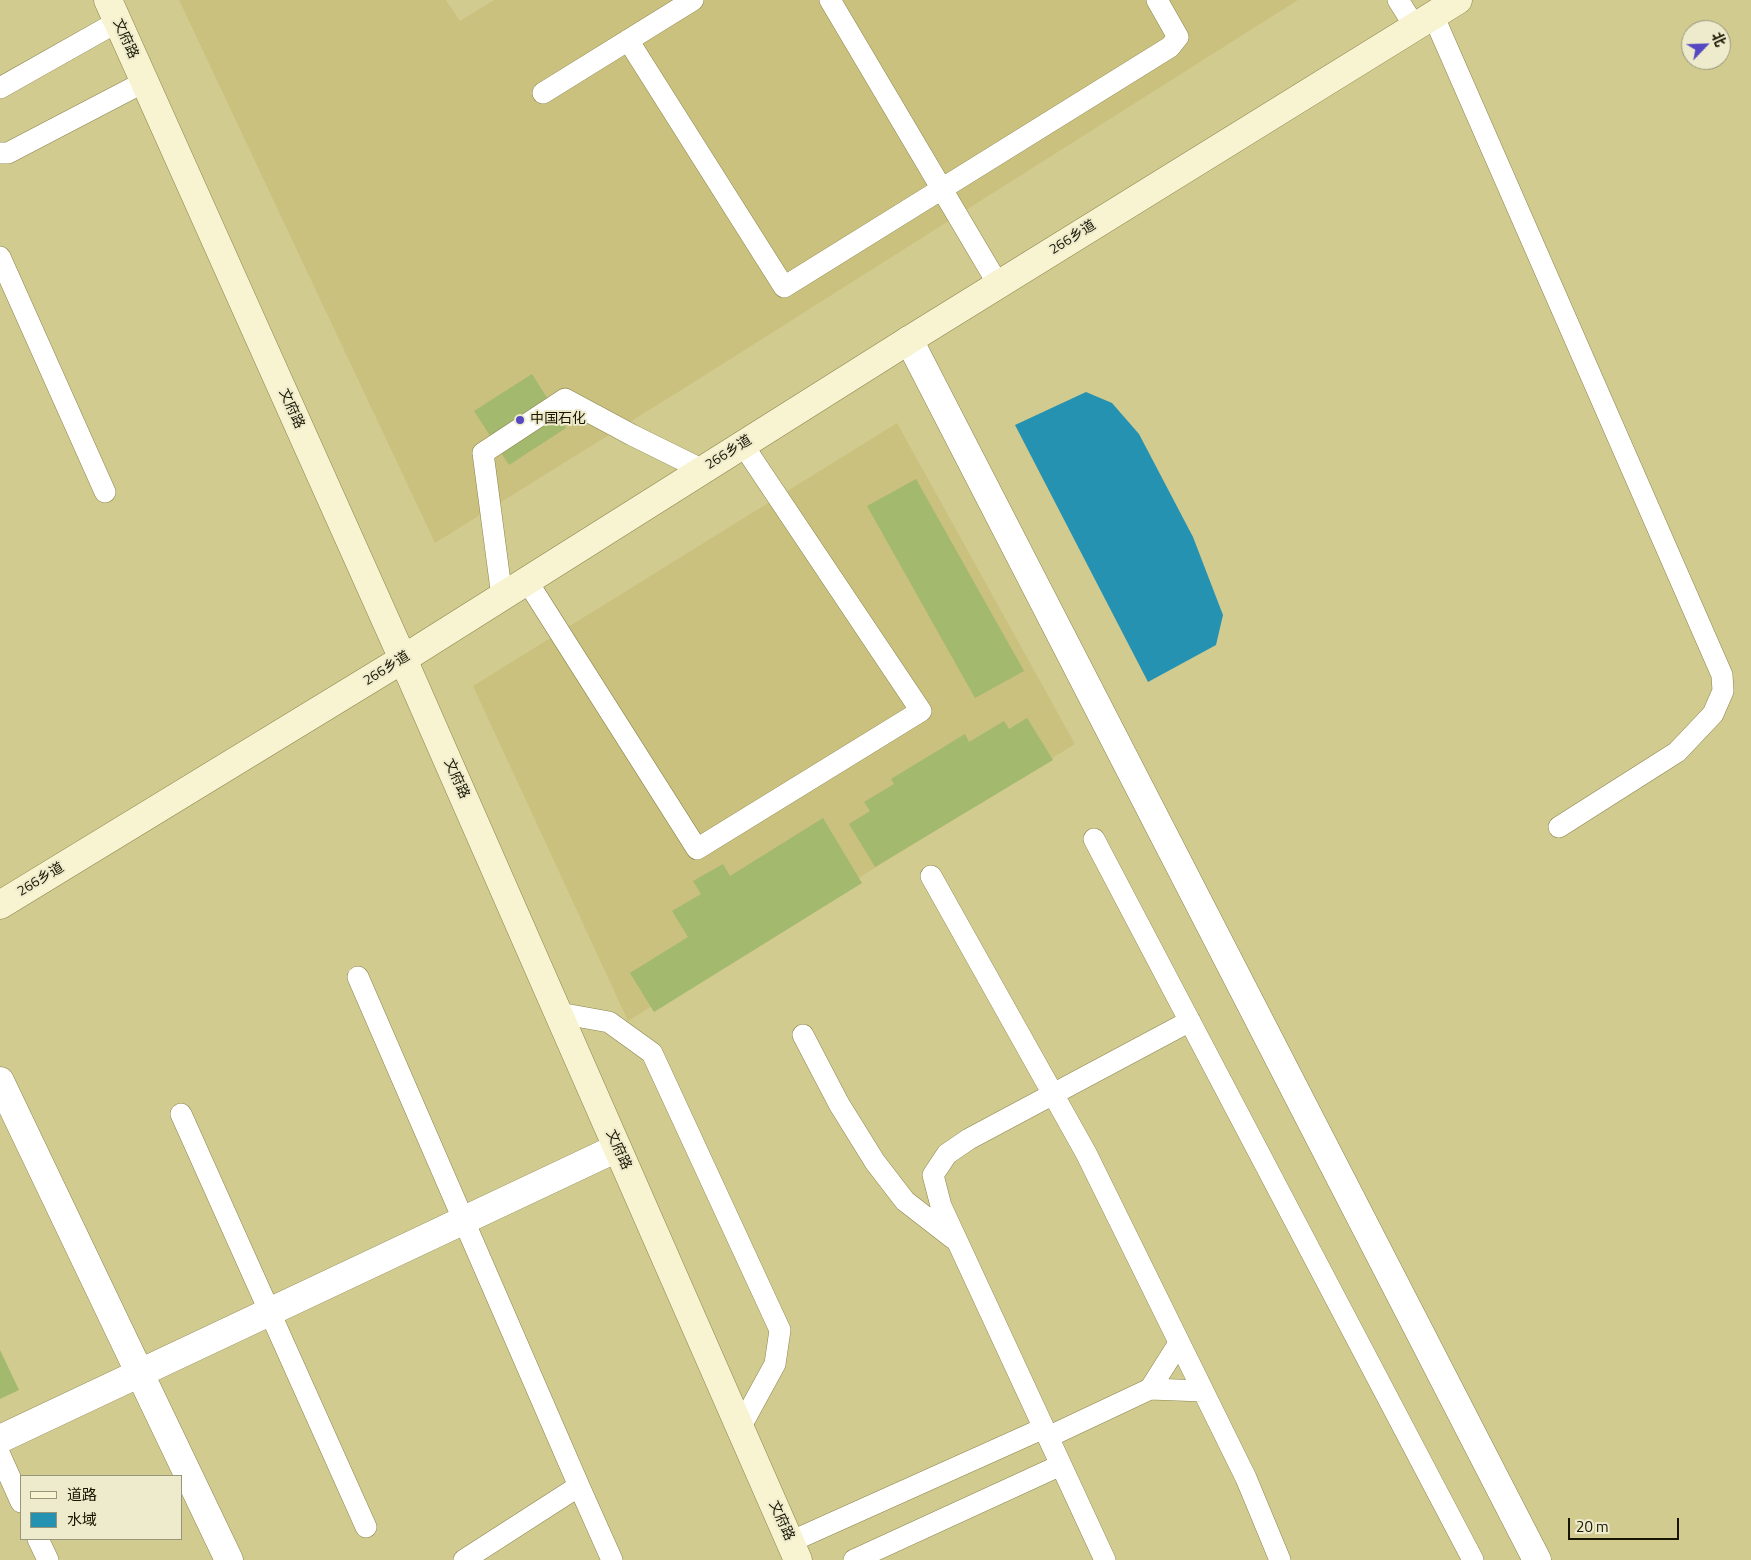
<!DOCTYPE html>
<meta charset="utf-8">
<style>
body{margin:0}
#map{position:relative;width:1751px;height:1560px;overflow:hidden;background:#d2cb90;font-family:"Titillium Web","Noto Sans SC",sans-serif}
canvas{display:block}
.legend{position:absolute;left:20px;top:1475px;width:162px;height:65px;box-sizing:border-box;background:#eeebcd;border:1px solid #98957b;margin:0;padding:6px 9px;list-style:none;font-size:15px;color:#181501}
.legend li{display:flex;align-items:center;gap:10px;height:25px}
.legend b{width:25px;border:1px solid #98957b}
.north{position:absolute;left:1681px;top:20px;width:50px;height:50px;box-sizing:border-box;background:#eeebcd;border:1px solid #98957b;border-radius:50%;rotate:66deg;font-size:14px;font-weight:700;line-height:20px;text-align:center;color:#181501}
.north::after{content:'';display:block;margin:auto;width:18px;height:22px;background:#5549c1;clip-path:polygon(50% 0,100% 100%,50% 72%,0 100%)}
.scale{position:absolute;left:1568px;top:1518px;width:111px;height:22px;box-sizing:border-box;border:2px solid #181501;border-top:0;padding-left:6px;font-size:15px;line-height:18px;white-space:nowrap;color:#181501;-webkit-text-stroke:4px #eeebcd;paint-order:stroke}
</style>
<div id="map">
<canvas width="1751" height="1560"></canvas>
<ul class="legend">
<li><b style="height:6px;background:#f8f3d0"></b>道路</li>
<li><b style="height:14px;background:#2692b1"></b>水域</li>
</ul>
<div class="north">北</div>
<div class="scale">20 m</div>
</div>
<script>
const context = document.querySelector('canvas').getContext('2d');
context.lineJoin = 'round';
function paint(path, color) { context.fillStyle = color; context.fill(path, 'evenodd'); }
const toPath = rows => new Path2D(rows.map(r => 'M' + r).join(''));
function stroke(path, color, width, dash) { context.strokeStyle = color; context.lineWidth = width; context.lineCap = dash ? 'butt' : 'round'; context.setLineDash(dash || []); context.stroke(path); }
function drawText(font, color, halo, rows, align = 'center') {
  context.font = font + ' "Titillium Web","Noto Sans SC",sans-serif'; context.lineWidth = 4; context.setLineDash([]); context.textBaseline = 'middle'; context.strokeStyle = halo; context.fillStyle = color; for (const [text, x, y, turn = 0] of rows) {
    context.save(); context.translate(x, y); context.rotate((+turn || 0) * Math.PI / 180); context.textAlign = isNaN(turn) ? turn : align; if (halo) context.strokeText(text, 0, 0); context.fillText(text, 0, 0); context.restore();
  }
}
paint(toPath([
 [179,0,446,0,460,21,494,0,1298,0,691,384,435,543],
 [897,423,1075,744,628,1021,473,686]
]), '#cac17e');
paint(toPath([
 [1086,392,1112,403,1139,434,1193,537,1223,615,1216,645,1148,682,1015,425]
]), '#2692b1');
paint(toPath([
 [532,374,566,428,509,465,474,411],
 [916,479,1024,671,975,698,867,506],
 [1027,718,1053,760,875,867,849,824,870,811,864,802,894,784,891,779,965,734,969,742,1004,721,1009,729],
 [823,818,862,883,654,1012,630,973,688,937,672,911,701,894,693,881,723,864,730,876],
 [0,1350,19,1390,0,1399]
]), '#a3b96d');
const lane = toPath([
 [830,0,998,284],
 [1398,0,1415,27],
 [1433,15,1722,675,1723,691,1713,714,1677,752,1559,827],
 [628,40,784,287,1170,47,1178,37,1157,0],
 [0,88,117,22],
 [543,93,693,0],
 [0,153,8,153,144,82],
 [0,257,105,492],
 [527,581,697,849,921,711,743,445],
 [502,597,483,453,565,399,632,435,703,470],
 [1094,839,1473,1560],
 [931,876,1086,1153,1246,1478,1280,1560],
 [358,977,579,1486,464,1560],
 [559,1013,609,1022,652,1053,780,1330,775,1364,740,1428],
 [803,1035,839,1104,875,1162,905,1201,954,1239],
 [181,1114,366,1527],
 [1150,1389,1203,1391],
 [1048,1437,1150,1389,1179,1343],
 [0,1455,21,1502],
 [579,1486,612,1560],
 [38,1539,48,1560],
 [790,1542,1044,1428],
 [854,1560,1061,1465],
 [1105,1560,941,1206,933,1175,947,1154,969,1139,1190,1021]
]);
const street = toPath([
 [909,340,1537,1560],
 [0,1081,229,1560],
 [0,1439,617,1148]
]);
const secondary = toPath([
 [108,0,403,659,798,1560],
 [0,905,403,659,909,340,1458,0]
]);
stroke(lane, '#8b844b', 22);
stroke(street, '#8b844b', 29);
stroke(secondary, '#8b844b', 29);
stroke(lane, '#fff', 21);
stroke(street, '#fff', 28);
stroke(secondary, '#f8f3d0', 28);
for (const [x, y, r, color] of [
 [520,420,5,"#5549c1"]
]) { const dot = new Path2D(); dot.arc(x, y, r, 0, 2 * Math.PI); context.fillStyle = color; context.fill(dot); stroke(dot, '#eeebcd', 2); }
drawText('14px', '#181501', '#eeebcd', [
 ["文府路",125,39,66],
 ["266乡道",1073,238,-32],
 ["文府路",291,409,66],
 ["266乡道",729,453,-32],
 ["266乡道",387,669,-32],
 ["文府路",456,779,66],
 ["266乡道",41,880,-31],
 ["文府路",618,1150,66],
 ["文府路",781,1521,66]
]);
drawText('14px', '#181501', '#eeebcd', [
 ["中国石化",530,420]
], 'left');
</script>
